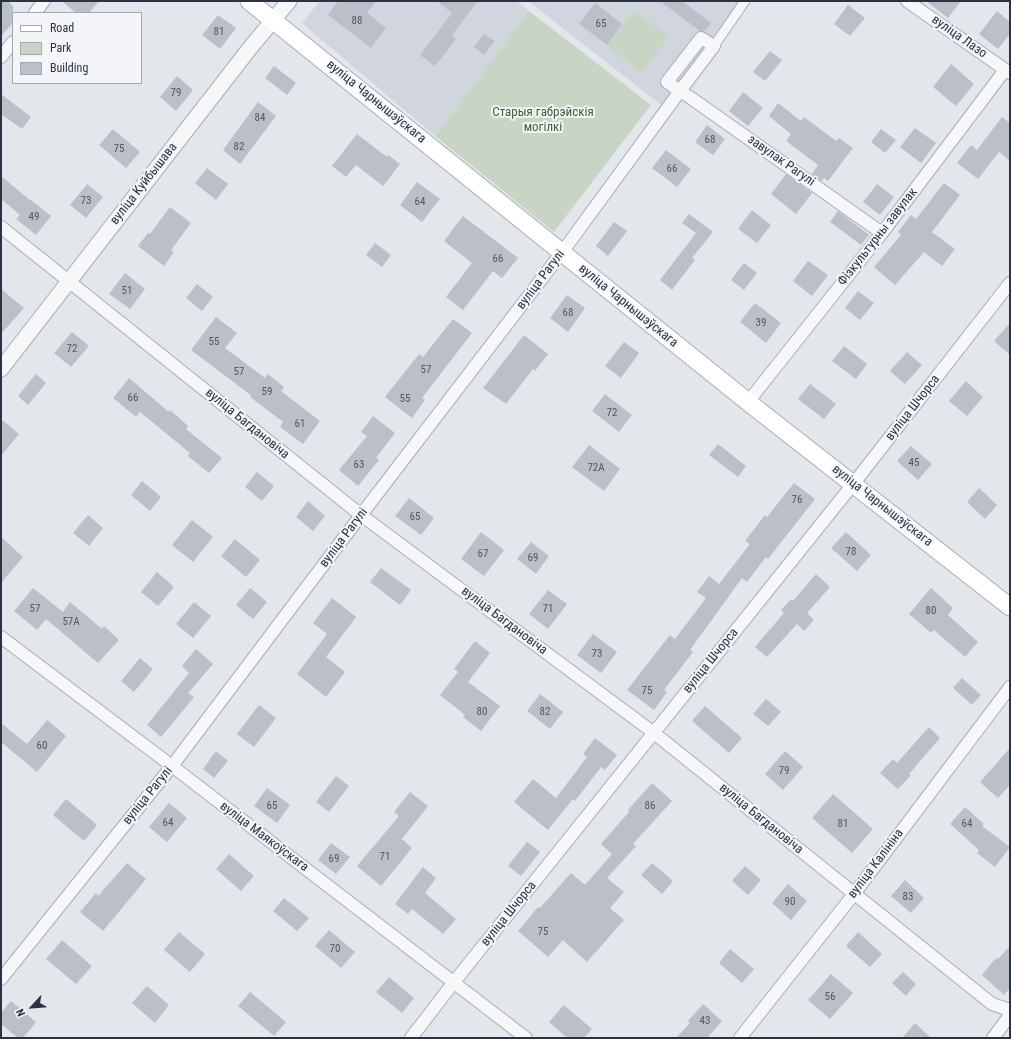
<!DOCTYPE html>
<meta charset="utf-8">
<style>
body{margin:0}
#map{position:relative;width:1011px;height:1039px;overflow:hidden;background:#e3e6eb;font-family:"Roboto Condensed",sans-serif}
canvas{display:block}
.frame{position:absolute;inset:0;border:2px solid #2a3344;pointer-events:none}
.legend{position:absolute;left:12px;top:12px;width:130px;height:72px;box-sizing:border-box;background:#f3f5f8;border:1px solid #a3a7b0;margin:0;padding:5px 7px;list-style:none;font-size:12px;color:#2a3344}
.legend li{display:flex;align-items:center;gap:8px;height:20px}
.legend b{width:20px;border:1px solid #a3a7b0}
.north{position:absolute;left:12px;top:987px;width:40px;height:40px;-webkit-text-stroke:3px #f3f5f8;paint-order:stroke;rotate:244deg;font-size:11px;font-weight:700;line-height:16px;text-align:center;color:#2a3344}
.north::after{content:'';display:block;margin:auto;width:14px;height:18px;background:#2a3344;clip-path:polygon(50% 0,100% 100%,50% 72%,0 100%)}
</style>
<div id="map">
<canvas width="1011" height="1039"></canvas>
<div class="frame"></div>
<ul class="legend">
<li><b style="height:5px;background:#fff"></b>Road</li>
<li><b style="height:11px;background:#c8d5c4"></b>Park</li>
<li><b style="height:11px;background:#babfc9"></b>Building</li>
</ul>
<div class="north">N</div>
</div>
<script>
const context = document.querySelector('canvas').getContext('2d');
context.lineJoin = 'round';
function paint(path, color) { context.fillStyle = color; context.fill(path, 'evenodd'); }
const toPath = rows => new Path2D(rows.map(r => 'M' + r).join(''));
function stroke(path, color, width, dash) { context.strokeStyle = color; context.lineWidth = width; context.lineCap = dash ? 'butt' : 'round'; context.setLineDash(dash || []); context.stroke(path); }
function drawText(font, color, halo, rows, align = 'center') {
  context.font = font + ' "Roboto Condensed",sans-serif'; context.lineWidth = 4; context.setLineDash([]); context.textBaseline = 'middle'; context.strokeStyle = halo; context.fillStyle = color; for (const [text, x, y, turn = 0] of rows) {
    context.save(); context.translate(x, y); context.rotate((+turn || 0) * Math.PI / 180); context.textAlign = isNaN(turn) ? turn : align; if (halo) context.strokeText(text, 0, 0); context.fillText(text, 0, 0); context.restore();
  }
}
paint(toPath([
 [320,1,516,1,529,11,435,136,302,23],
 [528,1,741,1,661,105]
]), '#d1d5dd');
paint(toPath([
 [634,10,669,37,641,73,607,45],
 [529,11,651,105,554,232,435,136]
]), '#c8d5c4');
paint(toPath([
 [1,1,8,1,13,6,13,23,1,36],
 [62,1,99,1,89,13,76,13],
 [338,1,376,1,367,13,386,28,371,48,328,15],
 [437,1,478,1,452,35,456,39,435,66,420,55,452,13],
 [660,1,682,1,711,23,705,31,700,31],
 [926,1,961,1,948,18],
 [595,3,622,24,607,45,579,24],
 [848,5,865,18,850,36,834,24],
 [997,11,1010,22,1010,34,998,49,979,34],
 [218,15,236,28,220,49,202,35],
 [484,34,495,41,484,55,474,47],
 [770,51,782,60,765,81,753,72],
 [951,64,974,84,956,106,933,87],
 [274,66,296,83,287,95,265,78],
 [177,76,193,90,176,111,160,97],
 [743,92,763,108,748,126,729,111],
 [1,94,31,117,22,129,1,114],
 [258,102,276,116,240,164,223,150],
 [778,103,801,121,804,117,836,141,839,138,853,148,828,181,824,178,821,181,812,174,818,165,786,141,791,134,769,116],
 [1002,117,1010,123,1010,161,999,152,978,179,957,163,971,145,977,150],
 [707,125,725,139,713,155,695,142],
 [915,128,936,143,921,163,900,147],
 [113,129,140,152,126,168,99,145],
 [881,129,896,140,885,153,871,142],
 [357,134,387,157,388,155,400,164,383,186,356,165,346,177,332,166],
 [666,150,691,169,677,187,652,168],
 [207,168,228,184,216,200,195,183],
 [786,174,812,193,796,214,771,194],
 [1,176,31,201,31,200,51,216,36,235,16,219,20,215,1,199],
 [417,182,440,199,422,222,400,205],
 [944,183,960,195,932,232,955,249,942,266,924,252,895,285,874,267,901,235,898,232,911,215,916,219],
 [87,184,103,197,86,218,70,205],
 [877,184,894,197,880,215,863,202],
 [170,207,191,223,171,250,174,252,164,266,138,246,148,233,150,234],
 [752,210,771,225,757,243,738,229],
 [838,211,869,235,861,245,830,222],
 [689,214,713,232,692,258,695,260,672,290,660,280,696,233,682,223],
 [463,216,518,258,502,278,493,271,463,310,446,297,472,263,444,241],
 [614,222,627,231,608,256,596,246],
 [375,243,391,255,382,267,366,255],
 [808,261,828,275,812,296,793,281],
 [744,263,757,273,744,290,731,280],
 [125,273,145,289,130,309,109,294],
 [197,284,213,297,202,311,186,298],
 [1,289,24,308,1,334],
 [858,291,874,303,860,320,845,308],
 [567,295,585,308,568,332,550,318],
 [755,303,781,323,766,343,740,322],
 [216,317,237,333,225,348,265,378,268,374,284,387,281,391,320,421,303,444,280,427,283,422,250,397,252,396,191,350],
 [453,319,472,333,422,398,425,400,412,418,385,397,419,354,423,357],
 [1010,323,1010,355,994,341],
 [72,332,89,346,71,367,54,353],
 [524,335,548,354,535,371,533,369,506,404,483,388],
 [624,342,639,353,621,378,605,366],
 [844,346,867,364,856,379,832,361],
 [907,352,922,365,905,384,890,371],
 [36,374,46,383,28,405,18,396],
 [129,378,169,412,170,410,188,426,186,429,222,458,209,473,188,456,190,453,140,412,136,417,113,398],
 [966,381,983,397,967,416,949,401],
 [810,384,836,404,824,419,798,399],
 [605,394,632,415,619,432,592,411],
 [373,416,395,433,376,458,379,460,358,486,339,470,367,436,361,432],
 [1,419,19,434,1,456],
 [718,444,746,466,738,477,709,455],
 [589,445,620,469,604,491,572,467],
 [911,446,932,464,918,480,897,461],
 [257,472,274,486,262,501,245,487],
 [142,481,161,497,150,511,131,495],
 [794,483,815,499,768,559,766,557,747,582,742,578,690,650,693,652,664,690,667,692,654,710,627,690,670,635,675,639,706,598,697,592,709,576,719,584,750,544,745,541,765,515,767,517],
 [979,488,997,505,985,519,967,502],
 [409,498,434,518,421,535,395,516],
 [308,501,325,516,313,531,296,517],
 [88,515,103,528,89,546,73,533],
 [192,520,213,537,193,562,172,545],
 [481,532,504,550,484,576,461,559],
 [846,532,871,555,857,571,831,548],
 [1,537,23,557,1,583],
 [235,539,260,560,246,577,221,556],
 [531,542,549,556,536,574,517,559],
 [381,568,411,590,400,605,370,582],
 [157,572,174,587,158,606,141,592],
 [816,574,830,587,807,613,814,620,804,631,797,624,767,657,755,647,784,613,781,610,791,599,793,601],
 [33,588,63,612,70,602,102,629,104,626,119,640,98,663,46,619,37,630,14,611],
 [250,588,267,602,253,619,236,605],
 [931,588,953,608,948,615,978,642,965,657,934,630,931,633,909,614],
 [548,590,567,604,548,629,529,614],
 [332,598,356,617,326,657,345,672,326,697,297,674,327,634,313,623],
 [194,602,211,616,193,638,176,624],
 [593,634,617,652,601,673,577,655],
 [475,641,490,653,468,682,500,706,481,731,463,717,465,715,440,695,458,672,454,669],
 [196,649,213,664,188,693,194,697,161,737,147,725,189,673,182,666],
 [140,658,153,669,134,692,121,681],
 [962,678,981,695,972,705,953,688],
 [540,694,563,712,550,729,527,711],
 [766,699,781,712,768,726,753,714],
 [259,705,276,718,254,747,237,734],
 [705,706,742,738,729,753,692,721],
 [47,720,66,736,37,772,1,742,1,723,27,744],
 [929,727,940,738,909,774,911,775,898,789,880,773,893,759,897,763],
 [595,738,617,755,605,770,601,767,575,801,573,799,548,830,514,802,533,779,556,798,587,757,583,754],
 [1010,748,1010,785,998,798,980,782],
 [216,751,228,761,214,778,203,769],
 [785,751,803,767,783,790,765,774],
 [336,776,349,786,329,812,316,802],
 [652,783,672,801,633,844,636,846,607,878,624,892,610,908,624,920,587,962,563,940,548,957,518,931,538,907,540,908,571,873,585,885,612,854,601,844,629,812,628,810],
 [267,788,290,805,277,823,254,806],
 [410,792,428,806,402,839,412,848,381,886,357,866,399,816,394,812],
 [833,794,873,829,852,853,812,818],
 [66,799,97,825,84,841,53,815],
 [169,803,187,818,167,842,149,827],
 [965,807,984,824,982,826,1010,847,995,867,977,853,979,850,950,824],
 [527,842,540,852,521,876,508,866],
 [331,843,350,857,336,874,318,860],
 [229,854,254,876,241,891,216,869],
 [127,863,146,879,103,931,80,912,96,893,98,896],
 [652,863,673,881,662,894,641,875],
 [745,866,761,880,748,895,732,881],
 [423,867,436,878,425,893,456,919,443,934,412,909,408,914,395,904],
 [905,880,924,898,911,913,891,896],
 [788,884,807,901,791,920,772,903],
 [284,898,309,918,297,931,273,911],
 [329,930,355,952,341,968,315,946],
 [179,932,205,954,190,972,164,950],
 [858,932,882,954,870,967,846,946],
 [62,940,92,966,76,984,46,959],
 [1010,946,1010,988,1004,995,982,975,996,958,998,959],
 [730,949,754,969,742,983,719,963],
 [903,972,916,984,906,996,892,983],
 [831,974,853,993,830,1019,808,1000],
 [389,977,414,998,402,1013,376,992],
 [147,986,169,1005,155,1023,132,1003],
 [250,992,286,1022,274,1036,238,1006],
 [11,1001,36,1022,23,1038,18,1038,1,1024,1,1013],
 [703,1004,722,1021,707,1038,676,1038,690,1023,688,1021],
 [564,1005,592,1029,584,1038,567,1038,549,1022],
 [915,1023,931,1038,902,1038]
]), '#babfc9');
const pedestrian = toPath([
 [714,46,745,1]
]);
const minor = toPath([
 [907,1,1010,73],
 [35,13,44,1],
 [1,57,13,42],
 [1,227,361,515,654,733,992,1004,1010,1010],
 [748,402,882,233,1005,70],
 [1,637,172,766,526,1038],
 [1,979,172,766,361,515,566,247,680,91,714,46,701,38,667,82,680,91,691,98,882,233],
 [411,1038,454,982,854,483,1010,283],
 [740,1038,854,894,1010,687],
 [993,1038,1010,1015]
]);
const tertiary = toPath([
 [1,369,250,48,289,1]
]);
const secondary = toPath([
 [249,1,748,402,1010,607]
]);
stroke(pedestrian, '#a8adb6', 11);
stroke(minor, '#a8adb6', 14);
stroke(tertiary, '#a8adb6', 17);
stroke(secondary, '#a8adb6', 19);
stroke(pedestrian, '#f6f7f9', 9);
stroke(minor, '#f6f7f9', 12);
stroke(tertiary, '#f6f7f9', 15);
stroke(secondary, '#fff', 17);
drawText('11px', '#4e5665', null, [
 ["88",357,21],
 ["65",601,24],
 ["81",219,32],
 ["79",176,93],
 ["84",260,118],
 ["68",710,140],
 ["82",239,147],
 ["75",119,149],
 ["66",672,169],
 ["73",86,201],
 ["64",420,202],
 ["49",34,217],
 ["66",498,259],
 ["51",127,291],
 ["68",568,313],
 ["39",761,323],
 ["55",214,342],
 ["72",72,349],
 ["57",426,370],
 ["57",239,372],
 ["59",267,392],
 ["66",133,398],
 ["55",405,399],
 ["72",612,413],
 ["61",300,424],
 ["45",914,463],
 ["63",359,465],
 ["72А",596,468],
 ["76",797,500],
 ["65",415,517],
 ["78",851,552],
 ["67",483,554],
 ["69",533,558],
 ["57",35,609],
 ["71",548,609],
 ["80",931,611],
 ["57А",71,622],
 ["73",597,654],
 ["75",647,691],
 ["80",482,712],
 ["82",545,712],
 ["60",42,746],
 ["79",784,771],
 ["65",272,806],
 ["86",650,806],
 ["64",168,823],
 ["81",843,824],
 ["64",967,824],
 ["71",385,857],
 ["69",334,859],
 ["83",908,897],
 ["90",790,902],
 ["75",543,932],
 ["70",335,949],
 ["56",830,997],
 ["43",705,1021]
]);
drawText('13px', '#2a3344', '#f3f5f8', [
 ["вуліца Лазо",959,37,35],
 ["вуліца Чарнышэўскага",376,102,39],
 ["завулак Рагулі",781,161,35],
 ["вуліца Куйбышава",144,184,-52],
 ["Фізкультурны завулак",878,237,-52],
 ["вуліца Рагулі",541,280,-53],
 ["вуліца Чарнышэўскага",628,306,39],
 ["вуліца Шчорса",913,408,-52],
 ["вуліца Багдановіча",247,424,39],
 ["вуліца Чарнышэўскага",882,506,38],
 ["вуліца Рагулі",344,538,-53],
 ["вуліца Багдановіча",504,621,37],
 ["вуліца Шчорса",711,661,-51],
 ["вуліца Рагулі",148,796,-51],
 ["вуліца Багдановіча",761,819,39],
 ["вуліца Маякоўскага",264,837,37],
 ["вуліца Калініна",876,864,-53],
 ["вуліца Шчорса",509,914,-51]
]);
drawText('13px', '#3f5f37', '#f3f5f8', [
 ["Старыя габрэйскія",543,113],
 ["могілкі",543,128]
]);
</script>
